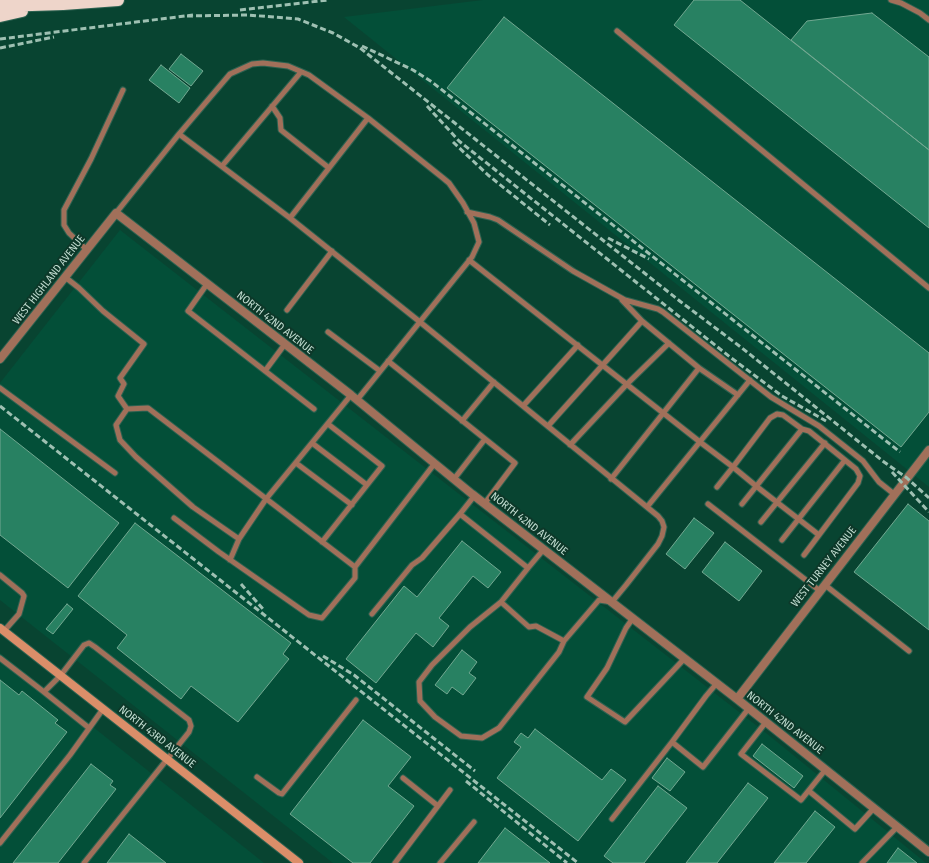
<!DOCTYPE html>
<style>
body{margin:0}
canvas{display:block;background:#084431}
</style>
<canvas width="929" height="863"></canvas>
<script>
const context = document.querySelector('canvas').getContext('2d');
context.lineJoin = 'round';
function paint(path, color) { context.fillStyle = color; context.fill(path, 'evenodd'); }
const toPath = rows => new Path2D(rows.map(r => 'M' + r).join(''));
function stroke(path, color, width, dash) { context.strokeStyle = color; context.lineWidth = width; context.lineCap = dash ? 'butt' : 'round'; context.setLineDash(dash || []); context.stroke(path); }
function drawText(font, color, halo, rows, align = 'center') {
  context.font = font + ' "Fira Sans Condensed",sans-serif'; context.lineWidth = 4; context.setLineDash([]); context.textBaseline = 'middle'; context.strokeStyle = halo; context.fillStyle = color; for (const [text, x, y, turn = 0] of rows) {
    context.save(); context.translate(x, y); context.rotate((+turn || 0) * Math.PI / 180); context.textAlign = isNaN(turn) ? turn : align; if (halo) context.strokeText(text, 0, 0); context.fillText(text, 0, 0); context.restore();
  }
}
paint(toPath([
 [483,0,929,0,929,487,344,17],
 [120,230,766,733,926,863,333,863,0,600,0,383],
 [0,653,264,863,0,863]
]), '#034f38');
const building = toPath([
 [694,0,740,0,929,150,929,228,674,25,694,0],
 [872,13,929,57,929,150,791,40,807,21,872,13],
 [504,17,929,353,929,412,901,447,447,88,504,17],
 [181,54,203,71,191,86,169,69,181,54],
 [161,65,190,88,179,103,149,80,161,65],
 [0,429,119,523,68,588,0,535,0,429],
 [908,504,929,521,929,630,854,572,908,504],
 [694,518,714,533,685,569,666,554,694,518],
 [135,523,291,643,283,654,289,659,238,722,191,686,181,699,117,648,127,635,78,596,135,523],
 [462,541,501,572,488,588,473,576,439,618,449,626,433,647,416,633,376,683,346,659,404,586,417,597,462,541],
 [725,542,762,571,739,601,702,572,725,542],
 [67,604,73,609,53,634,46,629,67,604],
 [462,650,477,662,469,673,476,678,463,695,452,687,447,694,435,685,462,650],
 [0,680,19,695,22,691,58,720,55,723,67,732,0,818,0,680],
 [363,720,411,757,388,786,414,806,370,863,353,863,290,814,363,720],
 [535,729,602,780,611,769,626,780,578,841,497,778,521,747,514,742,521,733,528,738,535,729],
 [762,744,803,776,794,788,753,756,762,744],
 [667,758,685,772,670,791,652,778,667,758],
 [91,764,113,781,110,785,116,789,58,863,13,863,91,764],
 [748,783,768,798,717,863,686,863,748,783],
 [658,786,687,808,644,863,613,863,604,856,658,786],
 [815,811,835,827,806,863,774,863,815,811],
 [505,828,550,863,478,863,505,828],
 [129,834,166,863,107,863,129,834],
 [898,848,917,863,887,863,898,848]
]);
paint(building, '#288162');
stroke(building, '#72a891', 1);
const lane = toPath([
 [891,0,901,3,920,13,929,20],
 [617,31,929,288],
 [272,106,280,118,281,130,329,168],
 [179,134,224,81,230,74,252,64,263,63,288,66,309,75,368,118],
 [222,166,301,72],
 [467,212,490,217,498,220,573,271,625,300,658,309,663,312,771,397,819,426,863,461,879,482,894,494],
 [116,213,179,134,290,218,368,118,443,178,449,183,463,203,474,223,479,242,472,257,357,400],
 [290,218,420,322,658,516,662,521,664,527,662,536,658,544,626,585,612,602,599,600,564,641,536,626,529,627,501,602,528,568],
 [87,250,69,233,64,225,64,210,91,159,123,90],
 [469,260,700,442,733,467,756,486,819,535,858,483,860,476,856,469,809,431,802,429,783,415,777,414,770,418,733,467,717,487],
 [65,277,79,288,103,311,144,344,120,378,124,384,118,396,127,409,148,408,355,567,355,578,322,618,309,615,219,552,174,518],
 [207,284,188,311,314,409],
 [622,300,642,321],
 [287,310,332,251],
 [328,332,380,371],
 [388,361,515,463,485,503],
 [699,368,738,395],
 [265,371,285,344],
 [0,388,115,473],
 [523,406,578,345],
 [127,409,116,425,120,440,136,457,193,507,239,539,266,499,351,395],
 [462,421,494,382],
 [548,426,642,321,699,368,611,479],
 [312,443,367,485],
 [570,445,627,384,669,343],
 [296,463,352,505],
 [454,479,485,439],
 [475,495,460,514,528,568,544,549],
 [708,504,820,591],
 [742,504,802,429],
 [647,507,750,380],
 [761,522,825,443],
 [782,540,845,460],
 [322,542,382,466,328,424],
 [804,555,819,535],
 [230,560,239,539],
 [355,567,435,463],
 [0,575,22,593,24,596,19,614,4,631],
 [825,585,909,651],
 [501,602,470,627,432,665,419,682,420,701,435,717,461,736,482,738,499,728,559,652,564,641],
 [372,614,412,565,422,558,460,514],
 [633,618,626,628,607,668,587,697,625,722,685,658],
 [0,658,44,692,61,675,84,645,89,643,95,647,189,720,191,726,189,732,84,863],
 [717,683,706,696,672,742,703,767,749,708],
 [44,692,89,728],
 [766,722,741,754,801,800,826,769],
 [257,777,279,793,282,794,356,700],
 [403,778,438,806],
 [809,791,855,829,874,808],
 [612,819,672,742],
 [0,843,70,755,103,709],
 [395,863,450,790],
 [440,863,474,822],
 [862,863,897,827]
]);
const street = toPath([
 [0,359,116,213,351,395,472,494,737,699,929,852],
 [737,699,929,450]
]);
const secondary = toPath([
 [0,628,299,863]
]);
const highway = toPath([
 [0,6,63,4,118,0],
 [0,16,22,11]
]);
stroke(lane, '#2d6251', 7);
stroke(street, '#2d6251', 10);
stroke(secondary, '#2d6251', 10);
stroke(highway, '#2d6251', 14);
stroke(lane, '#a1705a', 5);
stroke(street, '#a1705a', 8);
stroke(secondary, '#db8e69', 8);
stroke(highway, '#eed5ca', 12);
stroke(toPath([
 [240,10,328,0],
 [187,16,248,15,298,19,333,33,360,48,681,302,742,348,884,462,907,478,929,498],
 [0,39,193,15],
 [362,46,413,70,432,82,900,452],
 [0,48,54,37],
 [427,106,459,141,730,357,782,396,826,421],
 [453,142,488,175,550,225],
 [608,238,649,259],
 [0,406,578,863],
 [892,472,929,512],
 [241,584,263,609],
 [323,656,354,675,475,771],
 [466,781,567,863]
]), '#9ec0b2', 3, [6, 3]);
drawText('11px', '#c1dcd0', '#0d3829', [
 ["WEST HIGHLAND AVENUE",49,280,-52],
 ["NORTH 42ND AVENUE",275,323,38],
 ["NORTH 42ND AVENUE",529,524,38],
 ["WEST TURNEY AVENUE",824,567,-52],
 ["NORTH 42ND AVENUE",785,723,38],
 ["NORTH 43RD AVENUE",157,737,38]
]);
</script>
